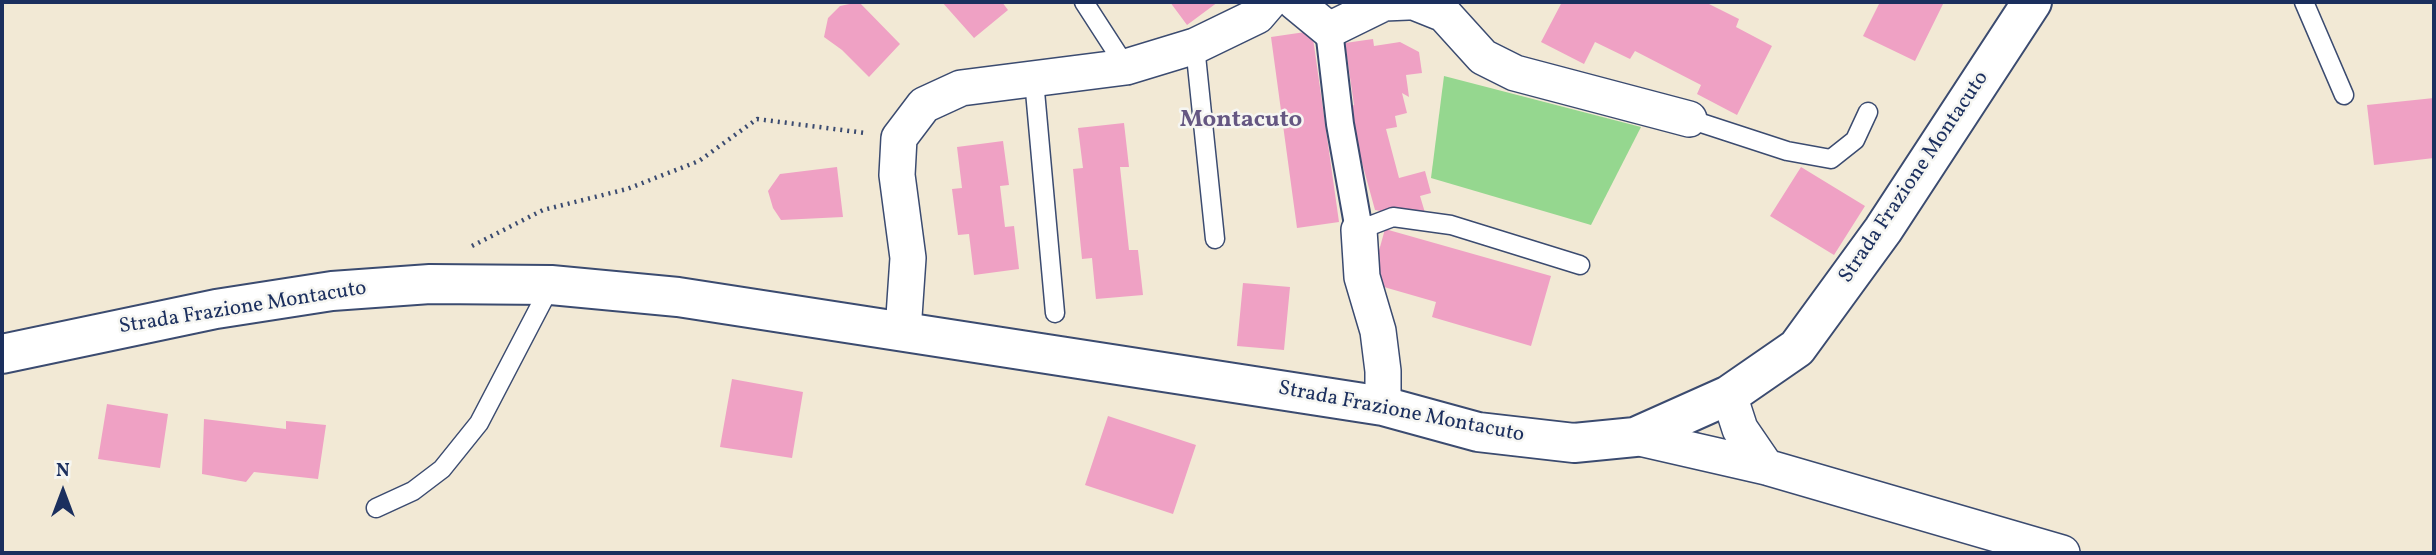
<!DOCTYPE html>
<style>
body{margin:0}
#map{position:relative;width:2436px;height:555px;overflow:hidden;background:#f2e9d5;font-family:Vollkorn,serif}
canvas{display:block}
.frame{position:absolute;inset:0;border:4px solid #1b2f5e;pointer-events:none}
.north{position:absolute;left:28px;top:457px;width:70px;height:70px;-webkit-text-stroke:5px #f6f6f2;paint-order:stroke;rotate:0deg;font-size:19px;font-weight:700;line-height:28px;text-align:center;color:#1b2f5e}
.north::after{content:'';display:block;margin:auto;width:24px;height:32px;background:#1b2f5e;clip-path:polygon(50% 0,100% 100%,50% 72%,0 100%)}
</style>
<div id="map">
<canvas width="2436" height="555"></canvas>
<div class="frame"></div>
<div class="north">N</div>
</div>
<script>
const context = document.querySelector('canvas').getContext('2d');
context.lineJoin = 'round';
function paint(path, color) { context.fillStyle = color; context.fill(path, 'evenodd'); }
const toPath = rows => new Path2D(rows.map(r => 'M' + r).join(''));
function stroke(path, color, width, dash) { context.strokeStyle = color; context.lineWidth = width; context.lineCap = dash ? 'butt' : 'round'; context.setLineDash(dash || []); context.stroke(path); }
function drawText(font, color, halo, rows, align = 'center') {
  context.font = font + ' Vollkorn,serif'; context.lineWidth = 5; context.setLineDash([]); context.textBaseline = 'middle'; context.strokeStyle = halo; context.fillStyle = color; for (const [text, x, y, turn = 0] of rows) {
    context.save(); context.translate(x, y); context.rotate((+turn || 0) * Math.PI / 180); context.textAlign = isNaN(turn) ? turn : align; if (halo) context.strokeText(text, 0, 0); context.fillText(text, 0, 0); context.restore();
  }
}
paint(toPath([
 [1444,76,1641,127,1591,225,1431,178]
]), '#95d78f');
paint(toPath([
 [859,2,900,44,869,77,842,50,824,37,828,18,840,6],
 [942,2,1002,2,1008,10,974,38],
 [1170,2,1218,2,1187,25],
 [1562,2,1705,2,1739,19,1736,27,1772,46,1737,115,1697,94,1701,85,1635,51,1630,59,1595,42,1584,64,1541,42],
 [1880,2,1944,2,1915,61,1863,36],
 [1312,31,1339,222,1297,228,1271,37],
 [1373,39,1374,46,1400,42,1419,52,1422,73,1406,75,1409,97,1402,93,1407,113,1395,116,1397,127,1386,129,1399,178,1425,171,1431,193,1420,196,1426,216,1420,218,1375,210,1347,108,1354,105,1345,43],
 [2434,98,2434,158,2374,165,2367,105],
 [1124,123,1129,167,1120,167,1129,250,1138,250,1143,295,1096,299,1092,258,1082,259,1073,169,1083,168,1078,128],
 [1003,141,1009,185,1000,186,1005,227,1014,226,1019,269,974,275,969,234,958,235,952,189,962,188,957,147],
 [837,167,843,217,781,220,773,208,768,191,780,174],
 [1801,167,1865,206,1834,255,1770,216],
 [1385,229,1551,276,1531,346,1432,317,1436,302,1370,283],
 [1243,283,1290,287,1284,350,1237,346],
 [732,379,803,392,792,458,720,447],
 [107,404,168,414,160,468,98,459],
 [1108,416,1196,445,1173,514,1085,485],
 [204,419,286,429,286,421,326,425,318,479,254,472,246,482,202,474]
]), '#efa1c4');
const service = toPath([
 [1084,2,1126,67],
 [2304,2,2344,95],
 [1195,46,1215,239],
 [1034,80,1055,313],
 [1689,119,1787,151,1831,159,1855,140,1868,112],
 [1359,230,1393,217,1451,225,1580,265],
 [376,508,413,491,442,469,479,423,551,285]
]);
const pedestrian = toPath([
 [1329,30,1340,124,1359,230]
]);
const minor = toPath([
 [1295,2,1329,30,1384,3,1408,2],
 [1414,2,1444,14,1483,57,1515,73,1689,119],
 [1359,230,1362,277,1378,331,1383,371,1383,406],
 [903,331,908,258,897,175,899,138,924,105,961,88,1126,67,1195,46,1257,16,1269,2],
 [1729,395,1740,429,1766,467],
 [1635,437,1766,467,2062,553]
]);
const tertiary = toPath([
 [2,354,216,309,332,291,430,284,551,285,678,297,1383,406,1478,432,1574,443,1635,437,1729,395,1797,348,1883,230,2032,2]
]);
stroke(service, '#3b4b70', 21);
stroke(pedestrian, '#3b4b70', 30);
stroke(minor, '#3b4b70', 38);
stroke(tertiary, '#3b4b70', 42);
stroke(toPath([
 [472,246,543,210,627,189,699,161,757,119,865,133]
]), '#3b4b70', 4.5, [2, 5]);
stroke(service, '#fff', 18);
stroke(pedestrian, '#fff', 26);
stroke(minor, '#fff', 35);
stroke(tertiary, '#fff', 38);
drawText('21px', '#1b2f5e', '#f6f6f2', [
 ["Strada Frazione Montacuto",1915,178,-56],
 ["Strada Frazione Montacuto",243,309,-9],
 ["Strada Frazione Montacuto",1401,413,11]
]);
drawText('bold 24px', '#655782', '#f6f6f2', [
 ["Montacuto",1241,122]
]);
</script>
